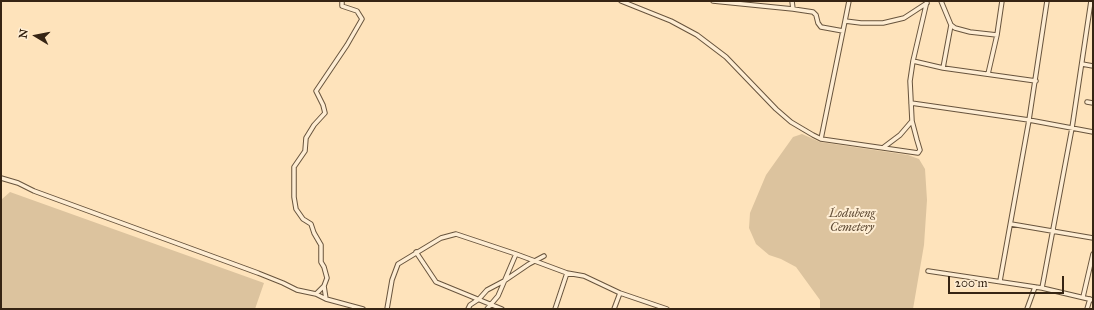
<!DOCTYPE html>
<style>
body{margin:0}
#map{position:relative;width:1094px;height:310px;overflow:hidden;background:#fee3bb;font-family:"IM FELL Great Primer",serif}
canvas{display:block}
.frame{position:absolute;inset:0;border:2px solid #362413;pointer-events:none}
.north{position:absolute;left:16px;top:16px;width:40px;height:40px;-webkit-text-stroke:3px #feedd3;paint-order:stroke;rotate:280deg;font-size:11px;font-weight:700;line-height:16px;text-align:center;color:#362413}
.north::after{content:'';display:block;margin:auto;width:14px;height:18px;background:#362413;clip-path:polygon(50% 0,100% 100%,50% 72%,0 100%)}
.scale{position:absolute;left:948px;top:276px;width:116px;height:18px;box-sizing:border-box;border:2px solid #362413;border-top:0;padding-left:5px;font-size:12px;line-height:14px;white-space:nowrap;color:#362413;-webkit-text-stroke:3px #feedd3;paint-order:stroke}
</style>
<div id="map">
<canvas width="1094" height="310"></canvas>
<div class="frame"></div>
<div class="north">N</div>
<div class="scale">200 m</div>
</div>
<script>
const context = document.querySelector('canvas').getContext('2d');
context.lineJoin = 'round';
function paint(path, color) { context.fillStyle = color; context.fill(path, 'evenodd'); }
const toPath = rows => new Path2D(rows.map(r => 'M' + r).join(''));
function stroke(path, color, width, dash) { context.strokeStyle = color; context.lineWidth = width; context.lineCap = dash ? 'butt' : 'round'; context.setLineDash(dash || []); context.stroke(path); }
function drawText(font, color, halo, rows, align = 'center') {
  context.font = font + ' "IM FELL Great Primer",serif'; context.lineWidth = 4; context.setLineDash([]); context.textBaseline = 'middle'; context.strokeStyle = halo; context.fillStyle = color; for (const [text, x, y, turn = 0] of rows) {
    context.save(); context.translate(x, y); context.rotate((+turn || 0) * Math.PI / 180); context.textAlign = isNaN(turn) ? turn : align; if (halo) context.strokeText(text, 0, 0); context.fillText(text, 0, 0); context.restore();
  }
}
paint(toPath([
 [802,134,820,142,908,155,919,159,925,169,927,200,924,245,913,309,820,309,820,300,796,267,781,259,769,255,756,244,749,228,750,213,766,175,793,137],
 [10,192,264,283,255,309,1,309,1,200]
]), '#dcc39e');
const minor = toPath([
 [621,1,671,21,697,35,726,57,776,109,791,122,813,135,821,139,918,153,920,150,917,140,912,121,910,81,913,61,927,1],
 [713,1,793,9,813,12,816,15,818,23,821,27,843,31],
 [792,1,793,9],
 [941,1,951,25,955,28,970,32,997,35],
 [845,21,849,1],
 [913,61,943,68,1036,81],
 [1082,64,1093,66],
 [943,68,951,25],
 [988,74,997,35,1002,1],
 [1087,102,1093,103],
 [911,103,1029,120,1093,132],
 [821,139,845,21,861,23,883,23,904,18,927,3],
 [884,147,900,135,912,121],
 [1,178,18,183,34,191,258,273,283,283,297,290,316,294,326,299,363,309],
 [1011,224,1093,238],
 [416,252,436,282,502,309],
 [928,271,1042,288,1093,300],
 [1000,281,1029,120,1047,1],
 [1042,288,1072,128,1091,1],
 [316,294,324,286],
 [1083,297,1093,254],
 [326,299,324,286,327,278,324,267,321,262,321,245,314,233,311,224,303,219,296,209,294,197,294,167,305,151,306,138,314,125,325,113,323,105,316,91,347,45,362,19,357,11,342,6,342,1],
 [387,309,392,280,398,264,441,238,456,234,516,254,567,273,584,276,620,293,667,309],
 [468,309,470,305,479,299,487,290,504,281,529,264,544,256],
 [487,309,498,296,516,254],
 [555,309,567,273],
 [614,309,620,293],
 [1027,309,1035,287],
 [1087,309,1090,299]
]);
stroke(minor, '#68543d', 5.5);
stroke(minor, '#feedd3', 3.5);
drawText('italic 12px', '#604c36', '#feedd3', [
 ["Lodubeng",852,214],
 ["Cemetery",852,228]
]);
</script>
